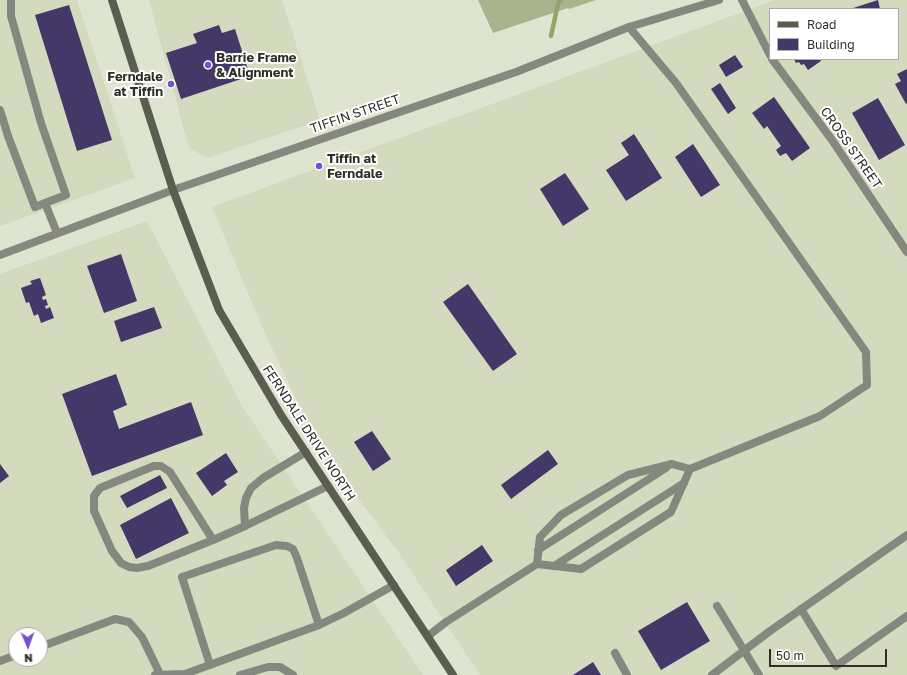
<!DOCTYPE html>
<style>
body{margin:0}
#map{position:relative;width:907px;height:675px;overflow:hidden;background:#dee4cf;font-family:"Golos Text",sans-serif}
canvas{display:block}
.legend{position:absolute;left:769px;top:8px;width:130px;height:52px;box-sizing:border-box;background:#fff;border:1px solid #abaca9;margin:0;padding:5px 7px;list-style:none;font-size:12px;color:#2d2f27}
.legend li{display:flex;align-items:center;gap:8px;height:20px}
.legend b{width:20px;border:1px solid #abaca9}
.north{position:absolute;left:8px;top:627px;width:40px;height:40px;box-sizing:border-box;background:#fff;border:1px solid #abaca9;border-radius:50%;rotate:178deg;font-size:11px;font-weight:700;line-height:16px;text-align:center;color:#2d2f27}
.north::after{content:'';display:block;margin:auto;width:14px;height:18px;background:#7651cb;clip-path:polygon(50% 0,100% 100%,50% 72%,0 100%)}
.scale{position:absolute;left:769px;top:649px;width:118px;height:18px;box-sizing:border-box;border:2px solid #2d2f27;border-top:0;padding-left:5px;font-size:12px;line-height:14px;white-space:nowrap;color:#2d2f27;-webkit-text-stroke:3px #fff;paint-order:stroke}
</style>
<div id="map">
<canvas width="907" height="675"></canvas>
<ul class="legend">
<li><b style="height:5px;background:#5a5e51"></b>Road</li>
<li><b style="height:11px;background:#443868"></b>Building</li>
</ul>
<div class="north">N</div>
<div class="scale">50 m</div>
</div>
<script>
const context = document.querySelector('canvas').getContext('2d');
context.lineJoin = 'round';
function paint(path, color) { context.fillStyle = color; context.fill(path, 'evenodd'); }
const toPath = rows => new Path2D(rows.map(r => 'M' + r).join(''));
function stroke(path, color, width, dash) { context.strokeStyle = color; context.lineWidth = width; context.lineCap = dash ? 'butt' : 'round'; context.setLineDash(dash || []); context.stroke(path); }
function drawText(font, color, halo, rows, align = 'center') {
  context.font = font + ' "Golos Text",sans-serif'; context.lineWidth = 4; context.setLineDash([]); context.textBaseline = 'middle'; context.strokeStyle = halo; context.fillStyle = color; for (const [text, x, y, turn = 0] of rows) {
    context.save(); context.translate(x, y); context.rotate((+turn || 0) * Math.PI / 180); context.textAlign = isNaN(turn) ? turn : align; if (halo) context.strokeText(text, 0, 0); context.fillText(text, 0, 0); context.restore();
  }
}
paint(toPath([
 [0,0,77,0,135,178,0,226],
 [149,0,282,0,320,120,208,158,189,148],
 [775,0,907,0,907,675,480,675,399,553,316,442,264,331,212,207],
 [770,9,898,9,898,59,770,59],
 [147,221,242,406,423,675,0,675,0,274],
 [16,635,40,635,40,659,16,659]
]), '#d3dabe');
paint(toPath([
 [478,0,596,0,569,9,568,8,493,33]
]), '#aab38e');
stroke(toPath([
 [551,36,558,4,561,0]
]), '#96a369', 4.5);
paint(toPath([
 [878,0,880,9,850,9],
 [69,5,112,140,77,151,35,15],
 [219,25,222,33,235,29,250,76,181,99,166,53,197,43,193,34],
 [735,55,743,67,726,77,719,65],
 [794,59,820,59,821,61,808,70,804,64,801,65,799,62,796,63],
 [907,69,907,103,906,104,895,84,901,81,897,74],
 [720,83,736,108,728,114,711,89],
 [774,97,810,148,792,161,786,153,780,156,776,150,781,146,767,126,764,129,752,113],
 [878,98,905,145,879,160,852,113],
 [634,134,662,178,626,201,606,170,629,155,621,143],
 [693,144,720,185,701,197,675,157],
 [565,173,589,209,563,226,540,189],
 [121,254,137,301,104,313,87,266],
 [40,278,46,295,42,297,43,300,46,299,48,305,45,306,46,309,50,307,54,318,41,323,38,314,34,316,29,302,26,303,21,288,32,284,30,281],
 [468,284,517,354,493,371,443,302],
 [154,307,162,328,121,342,114,321],
 [116,374,127,405,113,411,119,429,191,402,203,435,92,476,62,394],
 [372,431,391,459,373,471,354,442],
 [548,450,558,464,511,499,501,485],
 [226,453,238,472,224,481,227,485,212,496,196,473],
 [0,464,9,476,0,483],
 [160,475,167,488,127,508,120,496],
 [171,498,189,533,136,559,120,525],
 [482,545,493,561,456,586,446,570],
 [687,602,710,641,661,670,638,631],
 [593,662,601,675,573,675]
]), '#443868');
stroke(toPath([
 [11,0,11,16,41,123,66,195,45,203,57,233],
 [629,27,676,83,866,352,867,385,820,416,690,469],
 [0,110,8,136,35,207,45,203],
 [245,526,244,508,246,498,251,488,263,478,306,452],
 [213,540,170,472,161,466,154,466,100,488,94,496,94,511,112,551,121,563,129,567,137,568,148,566,213,540,245,526,328,486],
 [538,550,666,468],
 [554,566,684,483],
 [717,606,759,675],
 [801,609,836,666,907,616],
 [428,636,446,622,537,564,581,569,671,512,690,469,672,464,628,475,561,515,540,537,537,564],
 [40,647,115,619,129,622,142,637,160,674],
 [615,653,627,675],
 [0,661,16,655],
 [210,665,182,577,276,545,287,546,293,549,297,558,319,625],
 [155,675,185,674,319,625,344,613,394,585],
 [240,675,268,667,280,667,293,675],
 [712,675,770,631,907,535]
]), '#85887f', 8);
stroke(toPath([
 [742,0,770,55],
 [772,59,832,140,907,252]
]), '#85887f', 8);
stroke(toPath([
 [0,255,173,190,516,72,629,27,719,0]
]), '#85887f', 8);
stroke(toPath([
 [112,0,173,190,219,310,281,415,453,675]
]), '#5a5e51', 8);
for (const [x, y, r, color] of [
 [208,65,4,"#7651cb"],
 [171,84,4,"#7651cb"],
 [319,166,4,"#7651cb"]
]) { const dot = new Path2D(); dot.arc(x, y, r, 0, 2 * Math.PI); context.fillStyle = color; context.fill(dot); stroke(dot, '#fff', 1.5); }
drawText('bold 13px', '#2d2f27', '#fff', [
 ["Barrie Frame",216,58],
 ["& Alignment",216,73],
 ["Ferndale",163,77,"right"],
 ["at Tiffin",163,92,"right"],
 ["Tiffin at",327,159],
 ["Ferndale",327,174]
], 'left');
drawText('13px', '#2d2f27', '#fff', [
 ["TIFFIN STREET",355,114,-19],
 ["CROSS STREET",851,148,55],
 ["FERNDALE DRIVE NORTH",309,433,57]
]);
</script>
